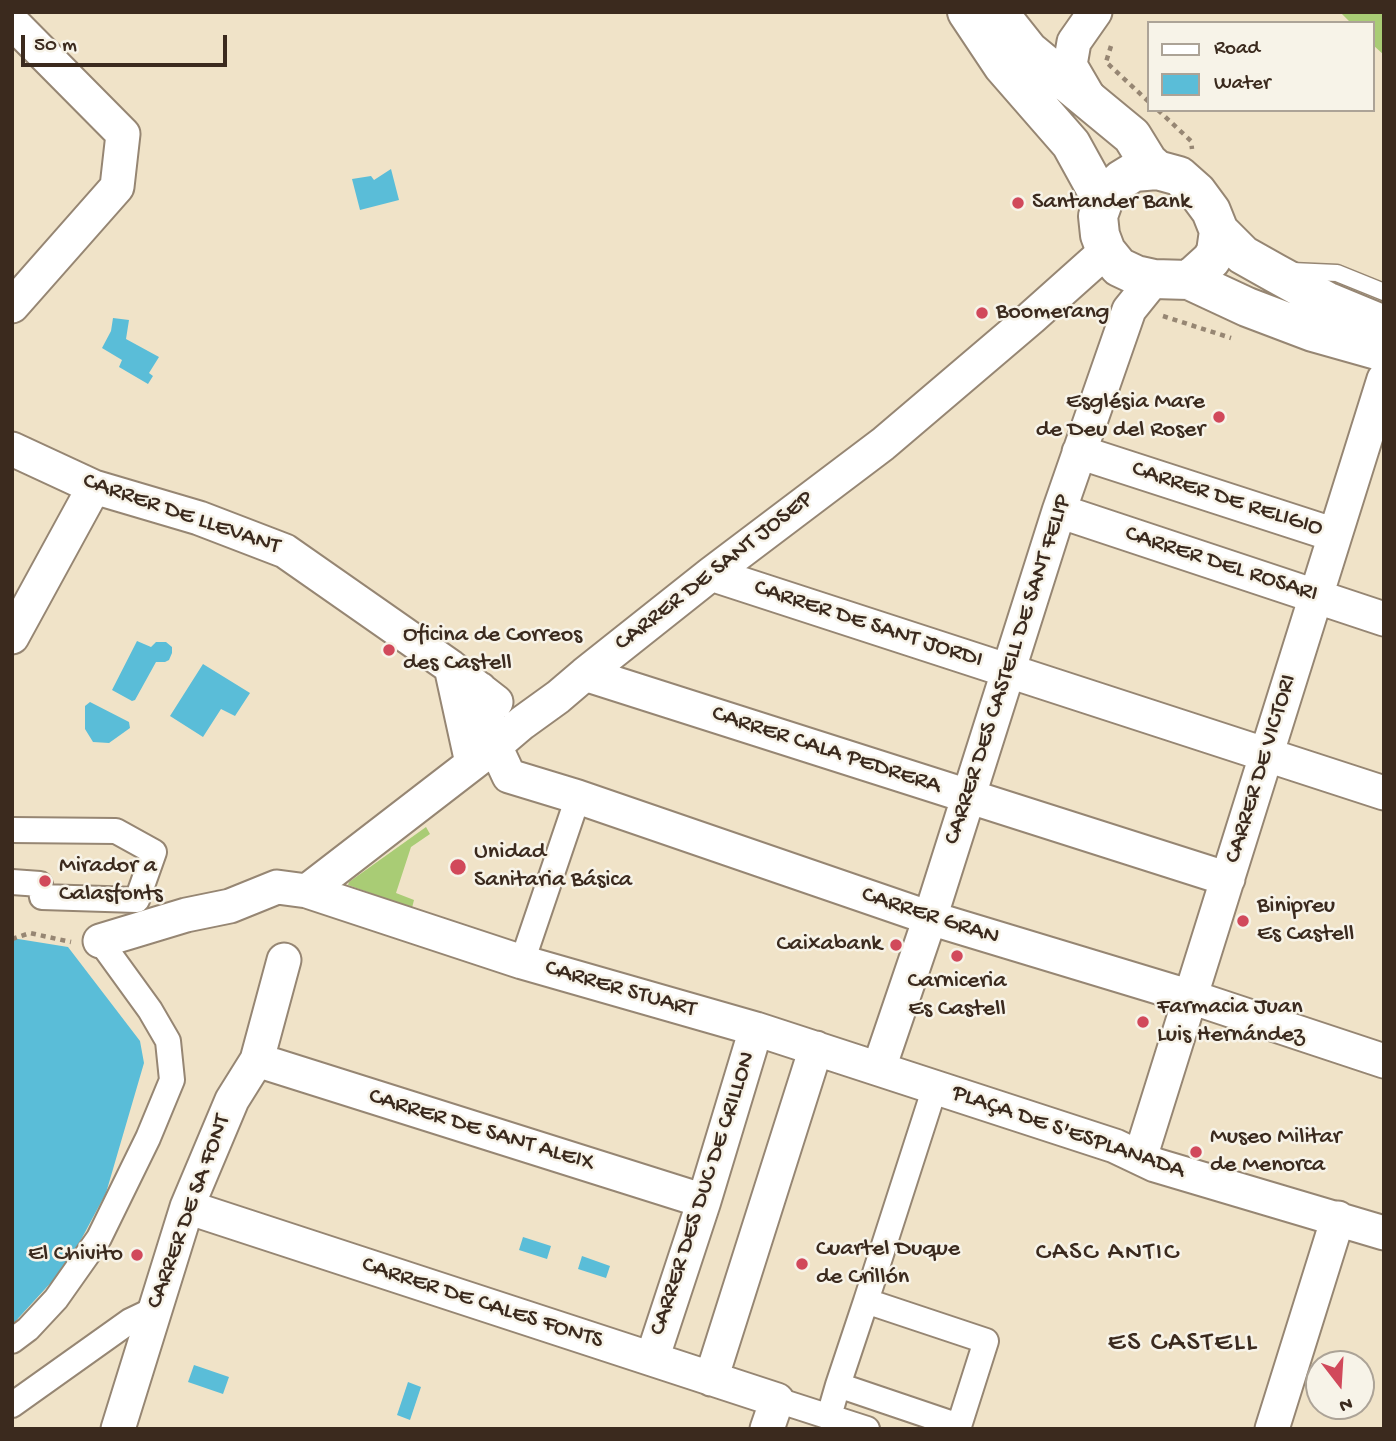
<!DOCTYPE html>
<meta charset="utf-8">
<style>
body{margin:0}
#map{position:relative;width:1396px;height:1441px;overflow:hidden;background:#f0e3c8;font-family:"Gochi Hand",sans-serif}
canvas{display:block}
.frame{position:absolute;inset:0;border:14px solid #3b2a1e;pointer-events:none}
.legend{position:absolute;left:1147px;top:21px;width:228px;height:91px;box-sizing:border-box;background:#f7f3e8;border:2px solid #aca397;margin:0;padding:9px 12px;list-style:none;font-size:21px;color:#3b2a1e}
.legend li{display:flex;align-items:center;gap:14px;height:35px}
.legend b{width:35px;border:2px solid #aca397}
.north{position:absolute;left:1305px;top:1350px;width:70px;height:70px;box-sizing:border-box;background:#f7f3e8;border:2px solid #aca397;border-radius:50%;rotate:163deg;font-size:19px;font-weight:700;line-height:28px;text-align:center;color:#3b2a1e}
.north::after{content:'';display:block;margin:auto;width:24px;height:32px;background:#d1495b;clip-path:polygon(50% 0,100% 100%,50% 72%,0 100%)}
.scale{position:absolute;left:21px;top:35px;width:206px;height:32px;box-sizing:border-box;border:4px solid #3b2a1e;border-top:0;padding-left:9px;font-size:21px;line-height:24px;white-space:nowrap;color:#3b2a1e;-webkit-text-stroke:5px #f7f3e8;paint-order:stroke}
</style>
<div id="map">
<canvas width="1396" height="1441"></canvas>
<div class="frame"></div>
<ul class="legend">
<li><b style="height:9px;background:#fff"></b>Road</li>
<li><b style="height:19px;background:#5abdd8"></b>Water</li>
</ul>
<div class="north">N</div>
<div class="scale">50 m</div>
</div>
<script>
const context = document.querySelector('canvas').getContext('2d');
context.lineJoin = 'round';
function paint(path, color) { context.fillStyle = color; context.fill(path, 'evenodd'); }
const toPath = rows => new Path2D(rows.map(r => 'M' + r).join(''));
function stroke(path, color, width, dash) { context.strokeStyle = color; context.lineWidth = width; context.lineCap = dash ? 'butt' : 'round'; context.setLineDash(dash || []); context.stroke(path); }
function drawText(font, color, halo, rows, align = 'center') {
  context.font = font + ' "Gochi Hand",sans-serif'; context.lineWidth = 5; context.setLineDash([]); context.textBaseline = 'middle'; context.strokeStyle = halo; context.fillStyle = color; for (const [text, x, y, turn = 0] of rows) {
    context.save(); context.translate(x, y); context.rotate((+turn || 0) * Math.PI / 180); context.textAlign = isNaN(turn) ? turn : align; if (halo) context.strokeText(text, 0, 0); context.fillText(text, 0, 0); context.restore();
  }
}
paint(toPath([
 [1340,12,1384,12,1384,55,1373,45,1373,23,1351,23],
 [426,827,430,834,411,847,396,893,414,900,412,908,348,885,349,882]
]), '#a9cc75');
paint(toPath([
 [391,169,399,200,360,210,352,179,371,176,374,180],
 [113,318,129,320,126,339,159,357,149,373,153,376,148,384,119,367,122,360,102,348,111,331],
 [137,641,151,647,156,642,166,642,172,647,172,653,169,660,165,662,156,662,135,700,132,701,112,690],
 [203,664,250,693,235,716,221,709,203,737,170,716],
 [90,702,129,722,130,728,109,743,93,742,85,729,85,706],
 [12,938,68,947,140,1041,144,1063,106,1193,68,1264,12,1325],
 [523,1237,551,1246,547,1259,519,1250],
 [582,1256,610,1266,606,1278,578,1269],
 [194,1365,229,1377,223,1394,188,1382],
 [408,1382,421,1387,410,1420,397,1415]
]), '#5abdd8');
const service = toPath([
 [1292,271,1337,273,1384,292]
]);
const pedestrian = toPath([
 [12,830,116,831,154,852,137,900,42,897,40,884,12,882],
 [522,962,578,797],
 [866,1301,935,1087],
 [12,1341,28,1329,56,1299,99,1238,148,1138,172,1080,168,1041,150,1010,100,941],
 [777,1400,867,1429],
 [12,1405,130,1321,153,1310],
 [829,1416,838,1385,866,1301,986,1341,959,1426,838,1385]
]);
const minor = toPath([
 [12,22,123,134,117,187,12,306],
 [1091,101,1070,65,1074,42,1095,12],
 [12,449,94,487,199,518,285,551,451,667,496,702],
 [1079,452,1335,535],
 [1059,511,1384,619],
 [711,574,1384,793],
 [12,637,94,487],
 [451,667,472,763],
 [585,674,1228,879],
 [480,689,495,746,509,776,578,797,930,918,1191,997,1384,1061],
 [307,891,495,746,522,723,558,697,585,674,711,574,883,444,1031,318,1106,251],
 [100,941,186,915,230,906,277,887,307,891,522,962,756,1029,1115,1146,1155,1165,1384,1233],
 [257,1060,704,1201],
 [879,1068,930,918,1059,511,1129,310,1154,279],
 [1140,1158,1384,379],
 [187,1207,777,1400,767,1429],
 [652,1359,704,1201,756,1029],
 [711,1379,816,1048],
 [118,1429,187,1207,232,1100,257,1060,284,960],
 [1272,1429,1338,1218]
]);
const secondary = toPath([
 [967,12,1003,66,1071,144,1103,202],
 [998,12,1029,51,1132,136,1148,162,1157,170],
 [1219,231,1243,255,1275,273,1326,301,1384,325],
 [1189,280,1211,260,1216,252,1219,231,1211,211,1197,192,1179,176,1157,170,1134,172,1121,180,1110,190,1103,202,1098,216,1100,235,1106,251,1119,267,1136,275,1154,279,1189,280,1247,307,1313,332,1384,352]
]);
stroke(service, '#968673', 19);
stroke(pedestrian, '#968673', 28);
stroke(minor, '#968673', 37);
stroke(secondary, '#968673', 42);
stroke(toPath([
 [1111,46,1106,62,1149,102],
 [1158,110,1191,141,1192,149],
 [1163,316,1231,338],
 [12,939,30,933,71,942]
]), '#968673', 4.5, [5, 5]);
stroke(service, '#fff', 16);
stroke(pedestrian, '#fff', 24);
stroke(minor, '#fff', 33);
stroke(secondary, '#fff', 38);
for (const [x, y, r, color] of [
 [1018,203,7,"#d1495b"],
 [982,313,7,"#d1495b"],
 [1219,417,7,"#d1495b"],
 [389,650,7,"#d1495b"],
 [458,867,9,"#d1495b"],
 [45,881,7,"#d1495b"],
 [1243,921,7,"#d1495b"],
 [896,945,7,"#d1495b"],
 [957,956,7,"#d1495b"],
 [1143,1022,7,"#d1495b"],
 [1196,1152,7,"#d1495b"],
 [137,1255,7,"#d1495b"],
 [802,1264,7,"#d1495b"]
]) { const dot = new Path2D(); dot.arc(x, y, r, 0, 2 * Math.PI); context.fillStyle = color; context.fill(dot); stroke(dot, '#f7f3e8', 2.5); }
drawText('24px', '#3b2a1e', '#f7f3e8', [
 ["Santander Bank",1032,203],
 ["Boomerang",996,313],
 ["Església Mare",1205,403,"right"],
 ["de Deu del Roser",1205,431,"right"],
 ["Oficina de Correos",403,636],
 ["des Castell",403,664],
 ["Unidad",474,853],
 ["Sanitaria Básica",474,881],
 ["Mirador a",59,867],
 ["Calasfonts",59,895],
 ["Binipreu",1257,907],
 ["Es Castell",1257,935],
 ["Caixabank",882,945,"right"],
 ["Carniceria",957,982,"center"],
 ["Es Castell",957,1010,"center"],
 ["Farmacia Juan",1157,1008],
 ["Luis Hernández",1157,1036],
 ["Museo Militar",1210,1138],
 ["de Menorca",1210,1166],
 ["Cuartel Duque",816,1250],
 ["de Crillón",816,1278],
 ["El Chivito",123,1255,"right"]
], 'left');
drawText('24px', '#3b2a1e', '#f7f3e8', [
 ["CARRER DE RELIGIO",1227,500,18],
 ["CARRER DE LLEVANT",181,515,19],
 ["CARRER DEL ROSARI",1221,565,18],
 ["CARRER DE SANT JOSEP",715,572,-38],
 ["CARRER DE SANT JORDI",868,625,18],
 ["CARRER DES CASTELL DE SANT FELIP",1009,670,-72],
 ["CARRER CALA PEDRERA",826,751,18],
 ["CARRER DE VICTORI",1262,769,-73],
 ["CARRER GRAN",930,917,18],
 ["CARRER STUART",620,990,16],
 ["CARRER DE SANT ALEIX",481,1131,17],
 ["PLAÇA DE S'ESPLANADA",1068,1133,19],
 ["CARRER DES DUC DE CRILLON",704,1194,-72],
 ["CARRER DE SA FONT",190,1212,-70],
 ["CARRER DE CALES FONTS",482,1304,18]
]);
context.letterSpacing = '2px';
drawText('26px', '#3b2a1e', '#f7f3e8', [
 ["CASC ANTIC",1108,1254]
]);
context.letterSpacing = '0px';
context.letterSpacing = '2px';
drawText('28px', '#3b2a1e', '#f7f3e8', [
 ["ES CASTELL",1183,1345]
]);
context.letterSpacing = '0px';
</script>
